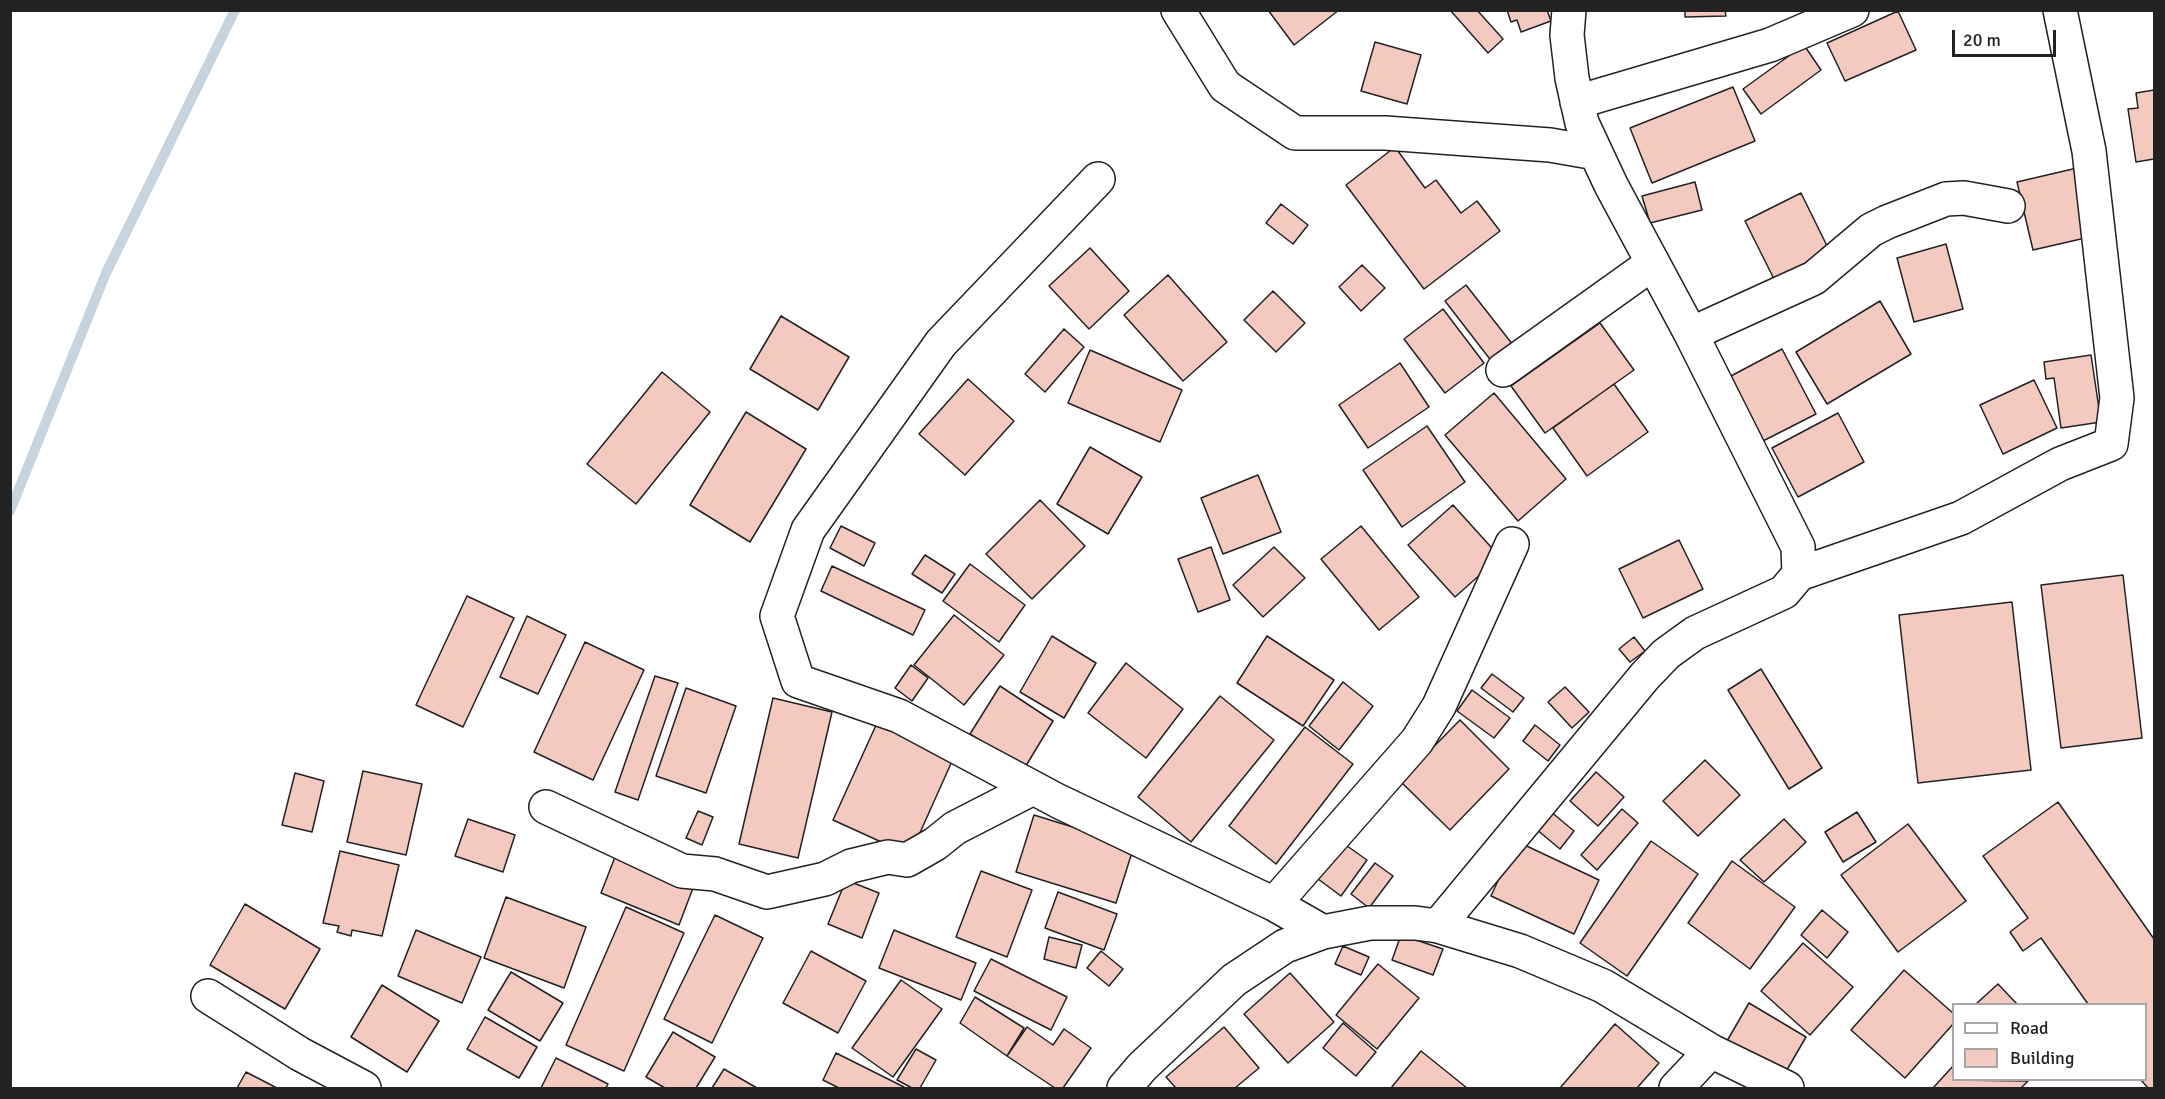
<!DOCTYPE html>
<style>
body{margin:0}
#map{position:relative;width:2165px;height:1099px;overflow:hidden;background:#fff;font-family:Signika,sans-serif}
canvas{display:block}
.frame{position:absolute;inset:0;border:12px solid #222;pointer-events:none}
.legend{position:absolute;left:1952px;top:1003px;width:195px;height:78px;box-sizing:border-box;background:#fff;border:2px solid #a7a7a7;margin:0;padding:8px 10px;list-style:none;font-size:18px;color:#222}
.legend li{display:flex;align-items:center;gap:12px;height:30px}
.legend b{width:30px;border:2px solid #a7a7a7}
.scale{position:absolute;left:1952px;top:30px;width:104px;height:27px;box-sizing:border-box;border:3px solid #222;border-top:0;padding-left:8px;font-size:18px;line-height:21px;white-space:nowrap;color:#222;-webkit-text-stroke:4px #fff;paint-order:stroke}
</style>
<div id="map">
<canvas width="2165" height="1099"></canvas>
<div class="frame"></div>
<ul class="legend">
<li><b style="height:8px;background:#fff"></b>Road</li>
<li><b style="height:16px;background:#f3c9c0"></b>Building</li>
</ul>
<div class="scale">20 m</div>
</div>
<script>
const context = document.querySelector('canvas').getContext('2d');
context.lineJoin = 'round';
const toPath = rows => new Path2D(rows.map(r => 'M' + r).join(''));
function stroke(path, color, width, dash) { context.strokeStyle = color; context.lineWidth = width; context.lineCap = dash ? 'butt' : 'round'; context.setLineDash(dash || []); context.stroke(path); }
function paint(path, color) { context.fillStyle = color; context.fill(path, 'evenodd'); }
stroke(toPath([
 [10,511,106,273,235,10]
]), '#c7d3dd', 10);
const building = toPath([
 [1268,10,1339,10,1294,45,1268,10],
 [1450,10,1477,10,1503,39,1488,53,1450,10],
 [1507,10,1547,10,1551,21,1521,32,1517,20,1511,22,1507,10],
 [1685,10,1725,10,1726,16,1685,17,1685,10],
 [1898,11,1916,50,1845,81,1827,43,1898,11],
 [1375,42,1421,55,1407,104,1361,91,1375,42],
 [1804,45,1821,70,1761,114,1743,89,1804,45],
 [1733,87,1755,141,1652,183,1630,128,1733,87],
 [2154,90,2154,159,2136,162,2128,109,2138,108,2136,93,2154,90],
 [1395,147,1425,188,1436,180,1461,213,1477,201,1500,231,1424,289,1346,185,1395,147],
 [2077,168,2094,236,2033,250,2017,182,2077,168],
 [1695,182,1702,210,1650,223,1642,196,1695,182],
 [1801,193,1832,256,1776,283,1745,221,1801,193],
 [1281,204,1308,225,1293,244,1266,223,1281,204],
 [1946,244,1963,309,1914,322,1897,258,1946,244],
 [1090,248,1129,291,1089,329,1049,286,1090,248],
 [1362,265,1385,288,1361,311,1339,287,1362,265],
 [1168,275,1227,342,1183,381,1124,315,1168,275],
 [1466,285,1517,350,1496,367,1445,301,1466,285],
 [1273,291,1305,323,1276,352,1244,320,1273,291],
 [1880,301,1911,354,1827,404,1796,352,1880,301],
 [1443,309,1484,363,1445,393,1404,339,1443,309],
 [781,316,849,357,818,410,750,369,781,316],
 [1600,323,1634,370,1545,433,1511,386,1600,323],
 [1064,329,1084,347,1045,392,1025,374,1064,329],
 [1782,349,1816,414,1763,441,1729,377,1782,349],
 [1090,350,1182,390,1160,442,1068,403,1090,350],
 [2091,355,2101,422,2061,428,2054,378,2046,379,2044,362,2091,355],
 [1400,363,1429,407,1368,448,1339,405,1400,363],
 [662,372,710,412,636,504,587,464,662,372],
 [968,379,1014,421,965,475,919,434,968,379],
 [2034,380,2057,428,2003,454,1980,405,2034,380],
 [1614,384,1648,432,1587,476,1553,428,1614,384],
 [1494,393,1566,479,1518,521,1445,435,1494,393],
 [746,412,806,449,750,542,690,505,746,412],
 [1838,413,1864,462,1798,497,1772,448,1838,413],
 [1427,426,1465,482,1402,527,1363,470,1427,426],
 [1090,447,1142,477,1108,534,1057,504,1090,447],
 [1258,475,1281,532,1223,554,1201,498,1258,475],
 [1040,500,1085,546,1032,599,986,554,1040,500],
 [1453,505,1500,557,1455,597,1408,545,1453,505],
 [841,526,875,543,864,566,830,548,841,526],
 [1361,526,1419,597,1379,630,1321,559,1361,526],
 [1679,540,1703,589,1643,618,1619,569,1679,540],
 [1211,547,1230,600,1198,612,1178,559,1211,547],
 [1274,547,1305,578,1263,617,1233,585,1274,547],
 [925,555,955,574,942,593,912,574,925,555],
 [970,564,1025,605,999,642,943,601,970,564],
 [832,566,925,610,913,635,821,591,832,566],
 [2123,575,2142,738,2061,748,2041,585,2123,575],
 [467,596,514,618,463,727,416,705,467,596],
 [2012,602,2031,770,1918,783,1899,615,2012,602],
 [954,615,1004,655,964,705,914,665,954,615],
 [527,616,566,635,538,694,500,677,527,616],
 [1052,636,1096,663,1064,718,1020,692,1052,636],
 [1267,636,1334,680,1303,726,1237,683,1267,636],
 [1634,637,1645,651,1630,662,1619,649,1634,637],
 [585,642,644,670,593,780,534,752,585,642],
 [1126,663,1183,709,1146,758,1088,713,1126,663],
 [911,665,928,678,912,701,895,688,911,665],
 [1761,669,1822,768,1789,789,1728,690,1761,669],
 [1492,674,1524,698,1513,712,1481,688,1492,674],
 [655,676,678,683,638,800,615,792,655,676],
 [1343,682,1373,706,1339,750,1309,726,1343,682],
 [1000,686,1053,721,1024,769,970,734,1000,686],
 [1565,687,1589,712,1572,728,1548,702,1565,687],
 [686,688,736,706,706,793,656,776,686,688],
 [1472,690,1510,718,1494,738,1457,711,1472,690],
 [1220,696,1274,740,1191,842,1138,797,1220,696],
 [773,698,832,712,798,858,739,844,773,698],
 [1460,720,1509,769,1450,830,1400,781,1460,720],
 [877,723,953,759,910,855,833,820,877,723],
 [1535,725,1560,745,1548,761,1523,741,1535,725],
 [1305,727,1353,764,1276,864,1229,826,1305,727],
 [1705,760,1740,795,1698,836,1663,801,1705,760],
 [363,771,422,784,406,855,347,842,363,771],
 [1596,772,1624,797,1598,826,1570,801,1596,772],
 [295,773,324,781,312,832,282,825,295,773],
 [2058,802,2154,939,2154,1088,2148,1088,2141,1080,2146,1080,2146,1004,2088,1004,2041,938,2023,951,2010,932,2028,918,1983,856,2058,802],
 [1622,809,1638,823,1597,870,1581,855,1622,809],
 [698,811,713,817,702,845,686,838,698,811],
 [1550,811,1574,831,1560,849,1536,829,1550,811],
 [1857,812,1876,842,1843,862,1825,832,1857,812],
 [1034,815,1134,846,1116,903,1016,872,1034,815],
 [468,819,515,835,503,872,455,856,468,819],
 [1784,819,1806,842,1764,882,1740,860,1784,819],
 [1908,824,1966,901,1898,952,1841,875,1908,824],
 [1340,841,1367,860,1341,896,1314,876,1340,841],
 [1516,841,1599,880,1574,934,1491,896,1516,841],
 [1651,841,1698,874,1627,976,1580,943,1651,841],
 [340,851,399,865,382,936,352,930,351,936,337,932,339,926,323,923,340,851],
 [615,857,693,888,679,925,601,893,615,857],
 [1732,861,1795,907,1750,969,1688,923,1732,861],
 [1375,863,1393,876,1369,908,1351,894,1375,863],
 [981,871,1032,890,1007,957,956,937,981,871],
 [846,880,879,893,862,938,828,924,846,880],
 [1058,892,1117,914,1104,950,1045,928,1058,892],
 [506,897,586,927,564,988,484,958,506,897],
 [245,904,320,949,285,1009,210,965,245,904],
 [626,907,684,933,624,1071,566,1045,626,907],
 [1822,910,1848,932,1827,958,1801,935,1822,910],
 [715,915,763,938,712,1043,664,1019,715,915],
 [416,930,481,957,462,1003,398,976,416,930],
 [894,930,976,963,961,1000,879,968,894,930],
 [1401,935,1443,949,1433,975,1392,960,1401,935],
 [1049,937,1082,945,1076,968,1044,959,1049,937],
 [1803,943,1853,987,1810,1035,1761,991,1803,943],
 [1343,946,1369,957,1361,975,1335,964,1343,946],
 [811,951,866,981,838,1033,783,1003,811,951],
 [1101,951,1123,969,1109,986,1087,968,1101,951],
 [991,959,1067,997,1051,1030,974,991,991,959],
 [1378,964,1419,998,1377,1049,1336,1015,1378,964],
 [1904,970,1954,1014,1954,1023,1905,1078,1851,1030,1904,970],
 [511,972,563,1003,540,1041,488,1010,511,972],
 [1290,973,1334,1022,1288,1063,1244,1014,1290,973],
 [901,980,942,1009,893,1077,852,1048,901,980],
 [1998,984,2017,1004,1976,1004,1998,984],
 [382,985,439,1021,407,1072,351,1037,382,985],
 [975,997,1024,1028,1007,1056,960,1023,975,997],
 [1749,1003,1806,1037,1784,1075,1727,1041,1749,1003],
 [485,1017,537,1047,519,1078,467,1049,485,1017],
 [1343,1023,1376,1052,1356,1076,1323,1048,1343,1023],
 [1615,1024,1659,1063,1637,1088,1560,1088,1615,1024],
 [1027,1027,1053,1045,1064,1029,1091,1048,1063,1088,1055,1088,1007,1056,1027,1027],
 [1224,1027,1259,1068,1235,1088,1176,1088,1166,1077,1224,1027],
 [673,1032,715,1057,696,1088,665,1088,646,1077,673,1032],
 [916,1049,936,1060,920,1088,912,1088,897,1080,916,1049],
 [1421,1051,1467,1088,1391,1088,1421,1051],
 [836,1053,904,1087,903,1088,839,1088,823,1080,836,1053],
 [556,1058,608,1084,606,1088,541,1088,556,1058],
 [1954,1065,1954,1080,2028,1081,2021,1088,1933,1088,1954,1065],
 [724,1069,757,1088,712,1088,724,1069],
 [246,1072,277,1088,237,1088,246,1072]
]);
paint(building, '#f3c9c0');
stroke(building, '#222', 1.5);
const minor = toPath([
 [1178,10,1225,86,1295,133,1385,133,1550,145,1596,153],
 [1577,102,1770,45,1852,10],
 [1098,179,941,343,808,530,777,616,798,681,899,716,1058,801,1274,904,1323,932],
 [1691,334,1814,278,1871,230,1887,222,1946,199,1964,198,2008,206],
 [1503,370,1653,263],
 [1799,574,1961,518,2060,464,2111,444,2117,398,2089,151,2060,10],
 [546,807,682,871,715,874,767,892,825,879,851,866,888,857,907,860,935,844,955,828,1033,788],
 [1274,904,1417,741,1439,706,1512,544],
 [1438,926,1645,676,1666,654,1695,633,1784,592,1799,574,1798,547,1691,334,1611,185,1582,123,1572,78,1567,35,1569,10],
 [208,996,300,1054,364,1088],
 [1124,1088,1142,1067,1234,980,1285,946,1323,932,1370,923,1415,923,1438,926,1520,951,1603,986,1711,1051,1787,1088],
 [1676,1088,1711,1051]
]);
stroke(minor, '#222', 36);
stroke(minor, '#fff', 33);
</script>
